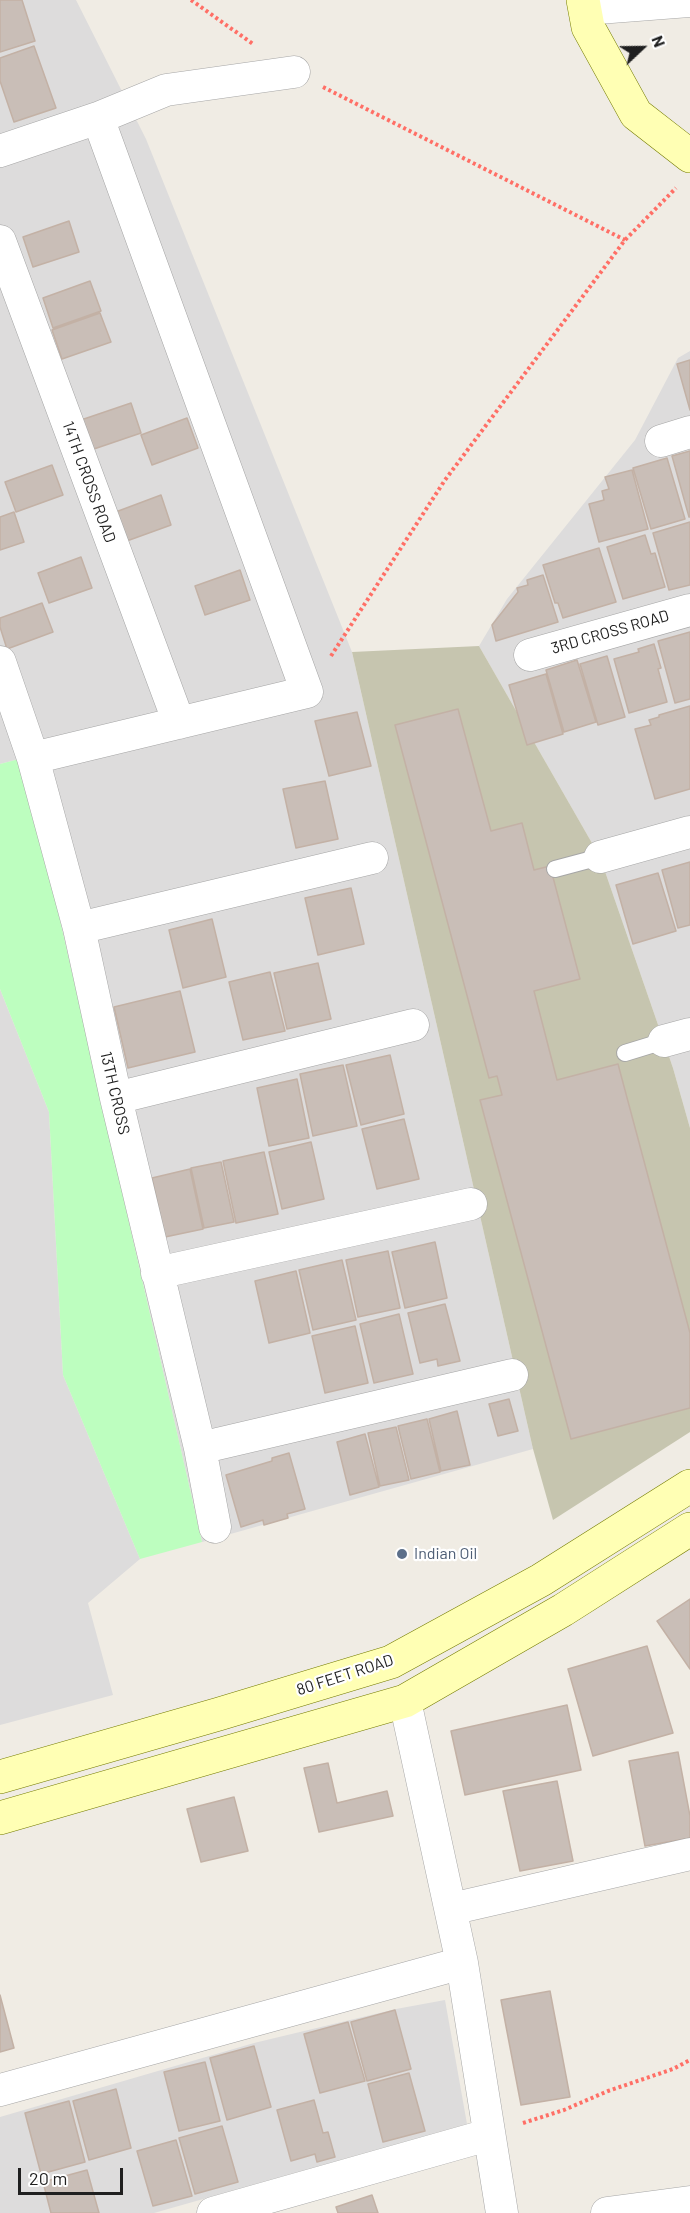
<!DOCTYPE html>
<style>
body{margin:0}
#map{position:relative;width:690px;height:2213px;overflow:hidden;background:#f0ece4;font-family:Barlow,sans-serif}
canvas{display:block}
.north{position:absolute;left:612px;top:18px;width:60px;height:60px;-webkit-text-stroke:4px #fff;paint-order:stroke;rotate:68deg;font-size:16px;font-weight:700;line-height:24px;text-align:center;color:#1f1f1f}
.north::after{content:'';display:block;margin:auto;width:21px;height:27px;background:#1f1f1f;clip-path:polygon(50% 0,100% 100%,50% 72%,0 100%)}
.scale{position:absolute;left:18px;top:2168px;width:105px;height:27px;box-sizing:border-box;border:3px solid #1f1f1f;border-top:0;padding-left:8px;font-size:18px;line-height:21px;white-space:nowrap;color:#1f1f1f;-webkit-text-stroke:4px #fff;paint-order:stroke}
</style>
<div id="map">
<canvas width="690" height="2213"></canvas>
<div class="north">N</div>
<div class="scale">20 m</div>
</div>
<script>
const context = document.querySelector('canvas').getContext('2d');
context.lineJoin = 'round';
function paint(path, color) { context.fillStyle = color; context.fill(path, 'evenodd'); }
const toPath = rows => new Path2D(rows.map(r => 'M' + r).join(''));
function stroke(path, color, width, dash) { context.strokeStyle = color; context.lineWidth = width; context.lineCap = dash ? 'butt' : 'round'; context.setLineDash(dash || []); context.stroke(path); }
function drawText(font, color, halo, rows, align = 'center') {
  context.font = font + ' Barlow,sans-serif'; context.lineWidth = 4.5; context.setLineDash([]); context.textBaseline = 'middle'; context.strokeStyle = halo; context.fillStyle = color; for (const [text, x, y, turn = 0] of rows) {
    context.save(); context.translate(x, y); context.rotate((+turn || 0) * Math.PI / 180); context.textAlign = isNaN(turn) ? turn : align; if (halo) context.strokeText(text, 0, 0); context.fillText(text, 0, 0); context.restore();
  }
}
paint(toPath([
 [0,0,76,0,146,139,352,652,533,1449,202,1542,23,758,0,764],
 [690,351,690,1128,673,1068,600,857,479,646,507,599,635,440,678,358],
 [0,989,49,1112,63,1375,140,1559,88,1603,113,1695,0,1725],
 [445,2000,467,2124,154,2213,0,2213,0,2117,254,2043,396,2009]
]), '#dddcdc');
paint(toPath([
 [479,646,600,857,673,1068,690,1128,690,1432,553,1520,533,1449,352,652]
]), '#c6c5af');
paint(toPath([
 [23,758,202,1542,140,1559,63,1375,49,1112,0,989,0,764]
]), '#bdfebf');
const building = toPath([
 [0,0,22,0,35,41,0,52,0,0],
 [34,46,56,108,14,122,0,81,0,58,34,46],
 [69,221,79,252,33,267,23,237,69,221],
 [90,281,101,311,53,328,43,298,90,281],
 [100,313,111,342,62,359,52,330,100,313],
 [690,360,690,410,677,364,690,360],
 [131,403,141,433,91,450,81,420,131,403],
 [187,418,198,448,152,465,141,435,187,418],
 [690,451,690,517,689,517,672,456,690,451],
 [667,458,685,519,651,529,633,468,667,458],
 [52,465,63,495,16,512,5,482,52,465],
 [632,470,648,529,599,542,589,504,604,500,602,491,609,489,605,477,632,470],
 [161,495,171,525,124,542,113,513,161,495],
 [14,512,24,542,0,550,0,517,14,512],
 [690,522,690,585,669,590,653,533,690,522],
 [645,535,651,554,655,553,665,587,623,599,607,547,645,535],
 [599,548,616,602,563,618,558,603,555,603,543,565,599,548],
 [81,557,92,588,49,603,38,573,81,557],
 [240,570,250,600,205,615,195,586,240,570],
 [543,575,558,622,496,641,492,625,518,592,517,588,528,585,527,580,543,575],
 [42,603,53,632,7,649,0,627,0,618,42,603],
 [690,632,690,699,675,703,658,641,690,632],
 [654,644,661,668,658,669,667,702,629,713,614,659,639,652,638,649,654,644],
 [607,656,625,717,598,725,580,664,607,656],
 [577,660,596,722,564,732,546,670,577,660],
 [546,674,563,734,527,745,509,685,546,674],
 [690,706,690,789,655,799,635,729,651,725,649,720,659,717,659,715,690,706],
 [458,709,491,831,522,823,534,870,550,866,580,979,534,991,557,1080,618,1064,690,1333,690,1408,571,1439,480,1100,502,1095,497,1076,489,1078,395,725,458,709],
 [357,712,371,766,329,776,315,721,357,712],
 [325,781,338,839,296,848,283,789,325,781],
 [690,862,690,925,678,928,662,870,690,862],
 [658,873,676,931,633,944,616,885,658,873],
 [351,888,364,944,318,955,305,898,351,888],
 [212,919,226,977,183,988,169,930,212,919],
 [318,963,331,1019,287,1029,274,973,318,963],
 [270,972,285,1031,243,1040,229,982,270,972],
 [180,991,195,1052,128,1068,114,1007,180,991],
 [390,1055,404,1114,361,1125,346,1065,390,1055],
 [343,1065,357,1126,313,1136,300,1074,343,1065],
 [297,1079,309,1138,269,1146,257,1088,297,1079],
 [404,1119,419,1179,377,1189,362,1129,404,1119],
 [311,1142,324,1199,282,1209,269,1152,311,1142],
 [264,1152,278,1214,236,1223,223,1161,264,1152],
 [221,1162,234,1222,204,1228,191,1168,221,1162],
 [190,1169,203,1229,165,1237,152,1178,190,1169],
 [435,1242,447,1298,405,1308,392,1252,435,1242],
 [388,1251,400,1308,358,1317,346,1260,388,1251],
 [342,1260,356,1320,313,1330,299,1270,342,1260],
 [296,1271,310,1333,269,1343,255,1281,296,1271],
 [445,1304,460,1361,438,1366,437,1359,420,1363,408,1313,445,1304],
 [399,1314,413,1374,374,1383,360,1324,399,1314],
 [355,1326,368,1383,325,1393,312,1336,355,1326],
 [509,1399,518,1431,498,1436,489,1404,509,1399],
 [457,1411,470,1465,441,1471,429,1419,457,1411],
 [427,1419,440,1472,411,1479,398,1426,427,1419],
 [396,1427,409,1480,380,1486,368,1433,396,1427],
 [365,1434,379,1487,350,1495,337,1442,365,1434],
 [289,1453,305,1509,287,1514,288,1518,264,1525,263,1520,241,1527,226,1475,272,1461,272,1458,289,1453],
 [690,1599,690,1669,657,1621,690,1599],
 [647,1646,673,1733,593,1756,568,1669,647,1646],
 [567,1705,581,1770,465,1795,451,1731,567,1705],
 [678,1752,690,1816,690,1838,645,1846,629,1761,678,1752],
 [328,1763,337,1803,387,1791,393,1816,319,1832,304,1768,328,1763],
 [557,1781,573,1861,520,1871,503,1791,557,1781],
 [234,1797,248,1851,201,1862,187,1809,234,1797],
 [550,1991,570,2097,521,2105,501,2000,550,1991],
 [0,1995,14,2048,0,2052,0,1995],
 [395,2010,411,2069,367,2081,351,2022,395,2010],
 [348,2022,365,2081,320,2093,304,2034,348,2022],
 [254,2046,271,2107,227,2120,210,2058,254,2046],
 [205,2062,220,2121,179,2131,164,2072,205,2062],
 [409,2073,425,2131,383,2142,368,2084,409,2073],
 [116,2089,131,2148,89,2160,73,2101,116,2089],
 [314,2100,323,2133,328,2132,335,2157,317,2162,315,2154,291,2161,277,2110,314,2100],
 [69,2101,85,2162,41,2174,25,2113,69,2101],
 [222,2126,238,2182,195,2194,179,2138,222,2126],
 [176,2140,192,2196,153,2206,137,2151,176,2140],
 [87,2170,99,2213,51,2213,43,2182,87,2170],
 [372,2195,378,2213,338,2213,336,2207,372,2195]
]);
paint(building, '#c9beb7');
stroke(building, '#c3b1a5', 1.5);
const lane = toPath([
 [555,869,600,857],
 [625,1053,664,1041]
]);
const street = toPath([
 [585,9,690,1],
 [0,151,98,118,166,90,294,72],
 [0,241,179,723],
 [661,441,690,432],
 [530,655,690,610],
 [0,662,33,758,79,928,116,1098,200,1448,215,1527],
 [33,758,307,692,98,118],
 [600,857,690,832],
 [79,928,372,858],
 [664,1041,690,1034],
 [116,1098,413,1025],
 [157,1273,471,1204],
 [200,1448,512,1375],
 [405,1701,462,1963,502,2213],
 [451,1909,690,1854],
 [0,2090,462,1963],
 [213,2213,488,2135],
 [607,2213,690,2202]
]);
const secondary = toPath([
 [583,0,588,27,636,114,690,156],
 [0,1777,219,1714,391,1662,541,1580,690,1486],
 [0,1818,405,1701,563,1610,690,1529]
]);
stroke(lane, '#a6a6a6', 18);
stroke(street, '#a6a6a6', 33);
stroke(secondary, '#747b00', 34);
stroke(toPath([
 [191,0,253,44],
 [323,87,625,240],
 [331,656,445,480,625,240,676,188],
 [523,2123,564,2110,608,2091,673,2069,690,2060]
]), '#ff6f66', 4, [3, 3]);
stroke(lane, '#fff', 16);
stroke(street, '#fff', 32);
stroke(secondary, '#ffffb4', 33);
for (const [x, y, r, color] of [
 [402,1554,6,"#5c6f8a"]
]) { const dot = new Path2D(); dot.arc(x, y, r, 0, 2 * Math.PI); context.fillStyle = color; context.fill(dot); stroke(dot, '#fff', 2); }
drawText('16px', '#1f1f1f', '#fff', [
 ["14TH CROSS ROAD",89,482,70],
 ["3RD CROSS ROAD",610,632,-16],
 ["13TH CROSS",115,1093,77],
 ["80 FEET ROAD",345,1675,-18]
]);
drawText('16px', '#4e5e75', '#fff', [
 ["Indian Oil",414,1554]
], 'left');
</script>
